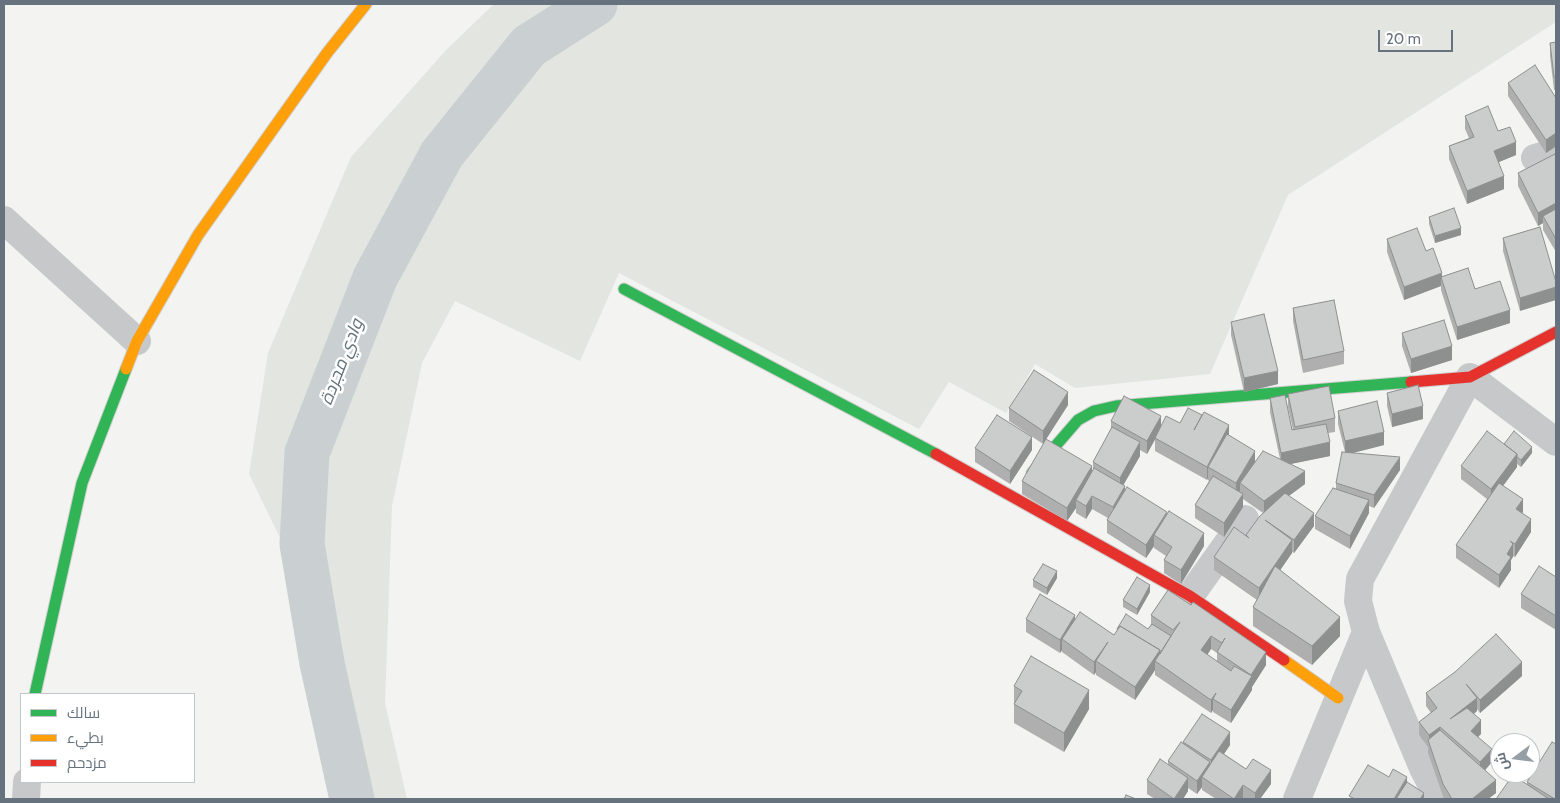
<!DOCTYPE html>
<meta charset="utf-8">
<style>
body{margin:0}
#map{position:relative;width:1560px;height:803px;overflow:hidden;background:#f3f3f1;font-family:Cabin,Cairo,sans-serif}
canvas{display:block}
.frame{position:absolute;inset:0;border:5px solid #66727e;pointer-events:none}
.legend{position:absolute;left:20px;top:693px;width:175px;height:90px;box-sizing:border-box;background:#fff;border:1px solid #c2c7cb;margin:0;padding:6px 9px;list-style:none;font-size:15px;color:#66727e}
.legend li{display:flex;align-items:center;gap:10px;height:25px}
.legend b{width:25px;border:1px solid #c2c7cb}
.north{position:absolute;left:1490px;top:733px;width:50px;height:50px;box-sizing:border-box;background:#fff;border:1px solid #c2c7cb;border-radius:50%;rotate:255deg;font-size:14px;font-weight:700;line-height:20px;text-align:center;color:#66727e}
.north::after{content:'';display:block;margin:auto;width:18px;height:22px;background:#979fa6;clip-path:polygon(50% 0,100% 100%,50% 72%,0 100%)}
.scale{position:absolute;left:1378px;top:30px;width:75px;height:22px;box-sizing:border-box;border:2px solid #66727e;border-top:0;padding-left:6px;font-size:15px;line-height:18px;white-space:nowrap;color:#66727e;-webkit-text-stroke:4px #fff;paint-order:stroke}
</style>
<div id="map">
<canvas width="1560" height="803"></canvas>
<div class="frame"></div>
<ul class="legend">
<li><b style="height:6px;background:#30b455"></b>سالك</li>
<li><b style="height:6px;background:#ff9f0a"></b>بطيء</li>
<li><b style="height:6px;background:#e5322d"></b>مزدحم</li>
</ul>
<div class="north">ش</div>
<div class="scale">20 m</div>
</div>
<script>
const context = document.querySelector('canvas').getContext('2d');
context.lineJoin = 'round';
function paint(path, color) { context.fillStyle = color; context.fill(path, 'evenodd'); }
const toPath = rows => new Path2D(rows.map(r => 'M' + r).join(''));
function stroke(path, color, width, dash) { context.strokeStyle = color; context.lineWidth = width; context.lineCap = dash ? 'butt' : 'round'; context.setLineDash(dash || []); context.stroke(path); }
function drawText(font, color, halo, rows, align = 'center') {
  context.font = font + ' Cabin,Cairo,sans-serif'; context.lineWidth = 5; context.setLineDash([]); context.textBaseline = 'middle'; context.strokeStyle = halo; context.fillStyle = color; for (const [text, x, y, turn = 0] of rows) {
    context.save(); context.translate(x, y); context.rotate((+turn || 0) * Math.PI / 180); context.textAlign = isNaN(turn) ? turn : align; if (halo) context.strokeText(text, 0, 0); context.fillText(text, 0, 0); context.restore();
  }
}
paint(toPath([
 [494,4,1556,4,1556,22,1288,195,1210,374,1075,388,1035,364,1006,413,949,382,919,429,619,273,580,361,455,301,422,363,392,506,385,703,407,799,332,799,284,546,249,474,268,353,351,157,446,50]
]), '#e2e5e0');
stroke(toPath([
 [352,799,322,663,302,544,307,453,375,278,442,154,529,46,595,4]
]), '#cad0d2', 45);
const fast = toPath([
 [624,289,936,454],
 [1032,473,1078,420,1094,411,1116,406,1411,382],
 [35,694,82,483,126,369]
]);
const slow = toPath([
 [126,369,137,341,198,235,327,53,366,4],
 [1284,660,1338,698]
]);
const jam = toPath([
 [1411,382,1470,377,1556,332],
 [936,454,1190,596,1284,660]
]);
stroke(fast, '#cfcfcf', 13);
stroke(slow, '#cfcfcf', 13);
stroke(jam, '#cfcfcf', 13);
stroke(toPath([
 [1535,158,1556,152],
 [4,220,137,341],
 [1190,596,1245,519],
 [1366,632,1423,768,1439,799],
 [26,799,27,782],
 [1297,799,1366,632,1358,601,1360,579,1470,377,1556,442]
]), '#c7c8c9', 28);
stroke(fast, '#30b455', 11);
stroke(slow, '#ff9f0a', 11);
stroke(jam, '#e5322d', 11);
paint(toPath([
 [1556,42,1556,90,1554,90,1550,56,1550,43],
 [1508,83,1556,97,1556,93,1556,252,1543,230,1543,223,1538,226,1518,186,1518,173,1556,155,1556,147,1546,153,1508,96],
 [1465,116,1498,131,1516,155,1499,162,1504,189,1467,204,1449,159,1449,146,1469,138,1465,129],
 [1429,217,1461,235,1435,243,1429,224],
 [1540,227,1520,311,1503,251,1503,238],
 [1387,239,1426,251,1442,276,1475,289,1510,323,1457,340,1441,290,1441,286,1404,300,1387,252],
 [1293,308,1344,351,1344,364,1303,373,1293,321],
 [1231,322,1278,384,1244,392,1231,335],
 [1402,333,1452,360,1411,373,1402,346],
 [1387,393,1423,419,1392,427,1387,406],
 [1288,394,1335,418,1335,432,1328,433,1330,456,1290,464,1305,484,1289,496,1314,526,1294,553,1292,552,1292,553,1280,570,1340,636,1312,665,1253,626,1253,607,1257,600,1214,570,1214,557,1246,536,1246,535,1263,513,1243,499,1243,507,1224,537,1195,518,1195,505,1209,481,1208,480,1208,478,1207,480,1155,451,1155,439,1147,454,1140,450,1140,456,1123,485,1125,490,1167,514,1204,546,1181,584,1164,573,1164,560,1166,556,1154,548,1154,546,1146,558,1107,533,1107,520,1108,518,1092,509,1086,519,1076,513,1076,508,1067,521,1022,494,1022,481,1092,471,1093,470,1093,462,1111,429,1111,421,1161,427,1180,423,1202,417,1229,435,1255,462,1280,459,1270,412,1270,398,1293,430,1288,407],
 [1068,405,1043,444,1009,421,1009,408],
 [1338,411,1384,445,1352,453,1400,470,1374,508,1369,506,1369,513,1350,549,1315,529,1315,516,1336,489,1336,483,1345,452,1338,424],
 [1504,444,1532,453,1521,467,1517,464,1517,467,1503,486,1523,512,1522,513,1531,532,1515,557,1513,556,1511,560,1511,570,1499,588,1456,558,1456,545,1487,499,1461,479,1461,466],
 [975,448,1032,450,1010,484,975,462],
 [1556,556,1556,572,1555,571,1555,558],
 [1556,577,1556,630,1521,608,1521,594],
 [1057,578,1047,595,1033,587,1033,580],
 [1168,590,1266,665,1252,687,1252,690,1231,723,1213,712,1213,710,1211,713,1155,675,1155,670,1135,700,1096,675,1096,672,1094,675,1062,652,1062,650,1060,653,1026,632,1026,619,1075,620,1114,635,1117,630,1117,629,1148,629,1151,624,1151,615],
 [1211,649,1217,653,1217,661,1207,655],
 [1150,592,1137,615,1123,607,1123,600],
 [1522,676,1480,713,1477,709,1477,711,1474,714,1481,734,1478,736,1492,762,1485,770,1496,793,1488,799,1444,799,1428,753,1428,747,1419,735,1419,722,1431,713,1426,706,1426,693],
 [1014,686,1089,709,1064,752,1014,723],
 [1183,742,1230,745,1224,754,1246,769,1271,784,1260,799,1245,799,1243,798,1243,799,1216,799,1202,790,1202,787,1197,794,1188,788,1188,791,1183,799,1155,799,1147,794,1147,780,1168,764,1168,761,1183,744],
 [1527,782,1556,799,1496,799,1527,784]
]), '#afafaf');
paint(toPath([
 [1556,133,1556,146,1546,153,1546,140],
 [1516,142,1516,155,1494,164,1494,151],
 [1504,176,1504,189,1467,204,1467,191],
 [1556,203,1556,217,1543,216,1543,223,1538,226,1538,213],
 [1461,228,1461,235,1435,243,1435,236],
 [1442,273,1442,280,1441,277,1441,286,1404,300,1404,287],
 [1556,287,1556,300,1520,311,1520,298],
 [1510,310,1510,323,1457,340,1457,327],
 [1452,346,1452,360,1411,373,1411,359],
 [1278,371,1278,384,1244,392,1244,378],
 [1068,392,1068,405,1043,444,1043,431],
 [1423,406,1423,419,1392,427,1392,414],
 [1161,416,1161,429,1147,454,1147,441],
 [1229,425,1229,438,1208,467,1208,478,1207,480,1207,467],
 [1384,432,1384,445,1345,455,1345,441],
 [1032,437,1032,450,1010,484,1010,471],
 [1140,442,1140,456,1120,491,1120,478],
 [1330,442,1330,456,1281,466,1281,453],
 [1532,447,1532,453,1521,467,1521,460],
 [1255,451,1255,464,1240,483,1240,491,1236,497,1236,483],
 [1517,454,1517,467,1491,502,1491,489],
 [1400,457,1400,470,1374,508,1374,495],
 [1092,466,1092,480,1076,500,1076,508,1067,521,1067,508],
 [1305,471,1305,484,1264,514,1264,501],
 [1125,486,1125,499,1113,520,1113,507],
 [1243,494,1243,507,1224,537,1224,523],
 [1092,496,1092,509,1086,519,1086,506],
 [1523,499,1523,512,1516,522,1516,509],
 [1369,500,1369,513,1350,549,1350,536],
 [1167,512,1167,525,1154,535,1154,546,1146,558,1146,545],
 [1314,513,1314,526,1294,553,1294,540],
 [1531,519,1531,532,1515,557,1515,544],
 [1204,533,1204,546,1181,584,1181,570],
 [1292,540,1292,553,1259,601,1259,588],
 [1513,544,1513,557,1511,560,1511,570,1499,588,1499,575,1507,554],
 [1057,571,1057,578,1047,595,1047,588],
 [1150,585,1150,592,1137,615,1137,609],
 [1075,615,1075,628,1062,639,1062,650,1060,653,1060,640],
 [1340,617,1340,636,1312,665,1312,646],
 [1211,636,1211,649,1201,664,1201,650],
 [1108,642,1096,661,1096,672,1094,675,1094,662],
 [1160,650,1160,663,1155,661,1155,670,1135,700,1135,687],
 [1266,652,1266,665,1252,687,1252,690,1231,723,1231,710,1251,677,1251,675],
 [1522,662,1522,676,1480,713,1480,700],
 [1089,690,1089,709,1064,752,1064,733],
 [1216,693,1213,699,1213,710,1211,713,1211,700],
 [1477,698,1477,711,1450,732,1450,719],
 [1481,720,1481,734,1471,744,1471,731],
 [1440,727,1440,740,1429,743,1429,735],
 [1230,732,1230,745,1211,773,1211,760],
 [1492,749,1492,762,1480,776,1480,762],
 [1210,762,1210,775,1202,777,1202,787,1197,794,1197,781],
 [1271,770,1271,784,1260,799,1255,799,1255,793],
 [1407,777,1407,790,1401,799,1394,799],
 [1188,778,1188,791,1183,799,1174,799],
 [1496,780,1496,793,1488,799,1472,799],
 [1243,785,1243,799,1234,799],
 [1424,793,1424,799,1420,799]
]), '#8e8f8f');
const building = toPath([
 [1556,42,1556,77,1554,77,1550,43,1556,42],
 [1535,65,1556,98,1556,133,1546,140,1508,83,1535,65],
 [1488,106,1498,131,1510,127,1516,142,1494,151,1504,176,1467,191,1449,146,1474,137,1465,116,1488,106],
 [1555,154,1556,157,1556,203,1538,213,1518,173,1555,154],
 [1454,208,1461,228,1435,236,1429,217,1454,208],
 [1556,209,1556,239,1543,216,1556,209],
 [1540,227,1556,282,1556,287,1520,298,1503,238,1540,227],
 [1417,228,1426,251,1433,248,1442,273,1404,287,1387,239,1417,228],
 [1468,268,1475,289,1500,281,1510,310,1457,327,1441,277,1468,268],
 [1334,300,1344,351,1303,360,1293,308,1334,300],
 [1264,314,1278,371,1244,378,1231,322,1264,314],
 [1444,320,1452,346,1411,359,1402,333,1444,320],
 [1034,370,1068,392,1043,431,1009,408,1034,370],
 [1418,385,1423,406,1392,414,1387,393,1418,385],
 [1329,386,1335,418,1295,427,1288,394,1329,386],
 [1285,395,1292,430,1326,424,1330,442,1281,453,1270,398,1285,395],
 [1124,396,1161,416,1147,441,1111,421,1124,396],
 [1377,401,1384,432,1345,441,1338,411,1377,401],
 [1188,408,1202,415,1194,430,1204,412,1229,425,1207,467,1155,438,1166,416,1180,423,1188,408],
 [997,415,1032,437,1010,471,975,448,997,415],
 [1112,427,1140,442,1120,478,1093,462,1112,427],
 [1487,431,1517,454,1491,489,1461,466,1487,431],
 [1514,431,1532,447,1521,460,1517,457,1517,454,1504,444,1514,431],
 [1227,434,1255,451,1236,483,1208,467,1227,434],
 [1046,439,1092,466,1067,508,1022,481,1046,439],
 [1263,451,1305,471,1264,501,1240,483,1263,451],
 [1342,452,1400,457,1374,495,1336,483,1342,452],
 [1094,468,1125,486,1113,507,1092,496,1086,506,1076,500,1094,468],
 [1213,476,1243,494,1224,523,1195,505,1213,476],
 [1499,483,1523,499,1516,509,1531,519,1515,544,1510,541,1513,544,1507,554,1511,557,1499,575,1456,545,1499,483],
 [1127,487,1167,512,1146,545,1107,520,1127,487],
 [1333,488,1369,500,1350,536,1315,516,1333,488],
 [1285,493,1314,513,1294,540,1265,520,1292,540,1259,588,1214,557,1234,527,1249,538,1246,535,1259,517,1285,493],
 [1169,511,1204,533,1181,570,1164,560,1172,547,1154,535,1169,511],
 [1043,564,1057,571,1047,588,1033,580,1043,564],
 [1275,566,1340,617,1312,646,1253,607,1275,566],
 [1539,566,1556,577,1556,616,1521,594,1539,566],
 [1137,577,1150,585,1137,609,1123,600,1137,577],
 [1168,590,1191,605,1193,602,1266,652,1251,675,1217,652,1225,638,1222,643,1211,636,1201,650,1231,671,1234,666,1252,676,1231,710,1213,699,1216,693,1211,700,1155,661,1180,622,1173,630,1151,615,1168,590],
 [1040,594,1075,615,1060,640,1026,619,1040,594],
 [1080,612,1114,635,1120,626,1160,650,1135,687,1096,661,1108,642,1094,662,1062,639,1080,612],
 [1126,614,1148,629,1152,624,1171,636,1160,654,1160,650,1120,626,1118,629,1117,629,1126,614],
 [1496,634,1522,662,1480,700,1466,684,1477,698,1450,719,1467,708,1481,720,1471,731,1492,749,1480,762,1440,727,1429,735,1419,722,1437,708,1426,693,1455,672,1496,634],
 [1031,656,1089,690,1064,733,1014,704,1022,691,1014,686,1031,656],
 [1202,714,1230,732,1211,760,1183,742,1202,714],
 [1440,730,1496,780,1472,799,1452,799,1443,784,1428,740,1440,730],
 [1181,742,1210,762,1197,781,1168,761,1181,742],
 [1552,742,1556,744,1556,799,1555,799,1527,782,1552,742],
 [1219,751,1246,769,1253,759,1271,770,1255,793,1243,785,1234,799,1202,777,1219,751],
 [1160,759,1188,778,1174,799,1147,780,1160,759],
 [1368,765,1389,777,1393,769,1407,777,1394,799,1355,799,1349,796,1368,765],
 [1513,775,1549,799,1496,799,1513,775],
 [1407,782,1424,793,1420,799,1396,799,1407,782],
 [1126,795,1136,799,1124,799,1126,795]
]);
paint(building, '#cbcccc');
stroke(building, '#8e8f8f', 1);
drawText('italic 18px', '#62737b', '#fff', [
 ["وادي مجردة",342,362,-69]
]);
</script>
